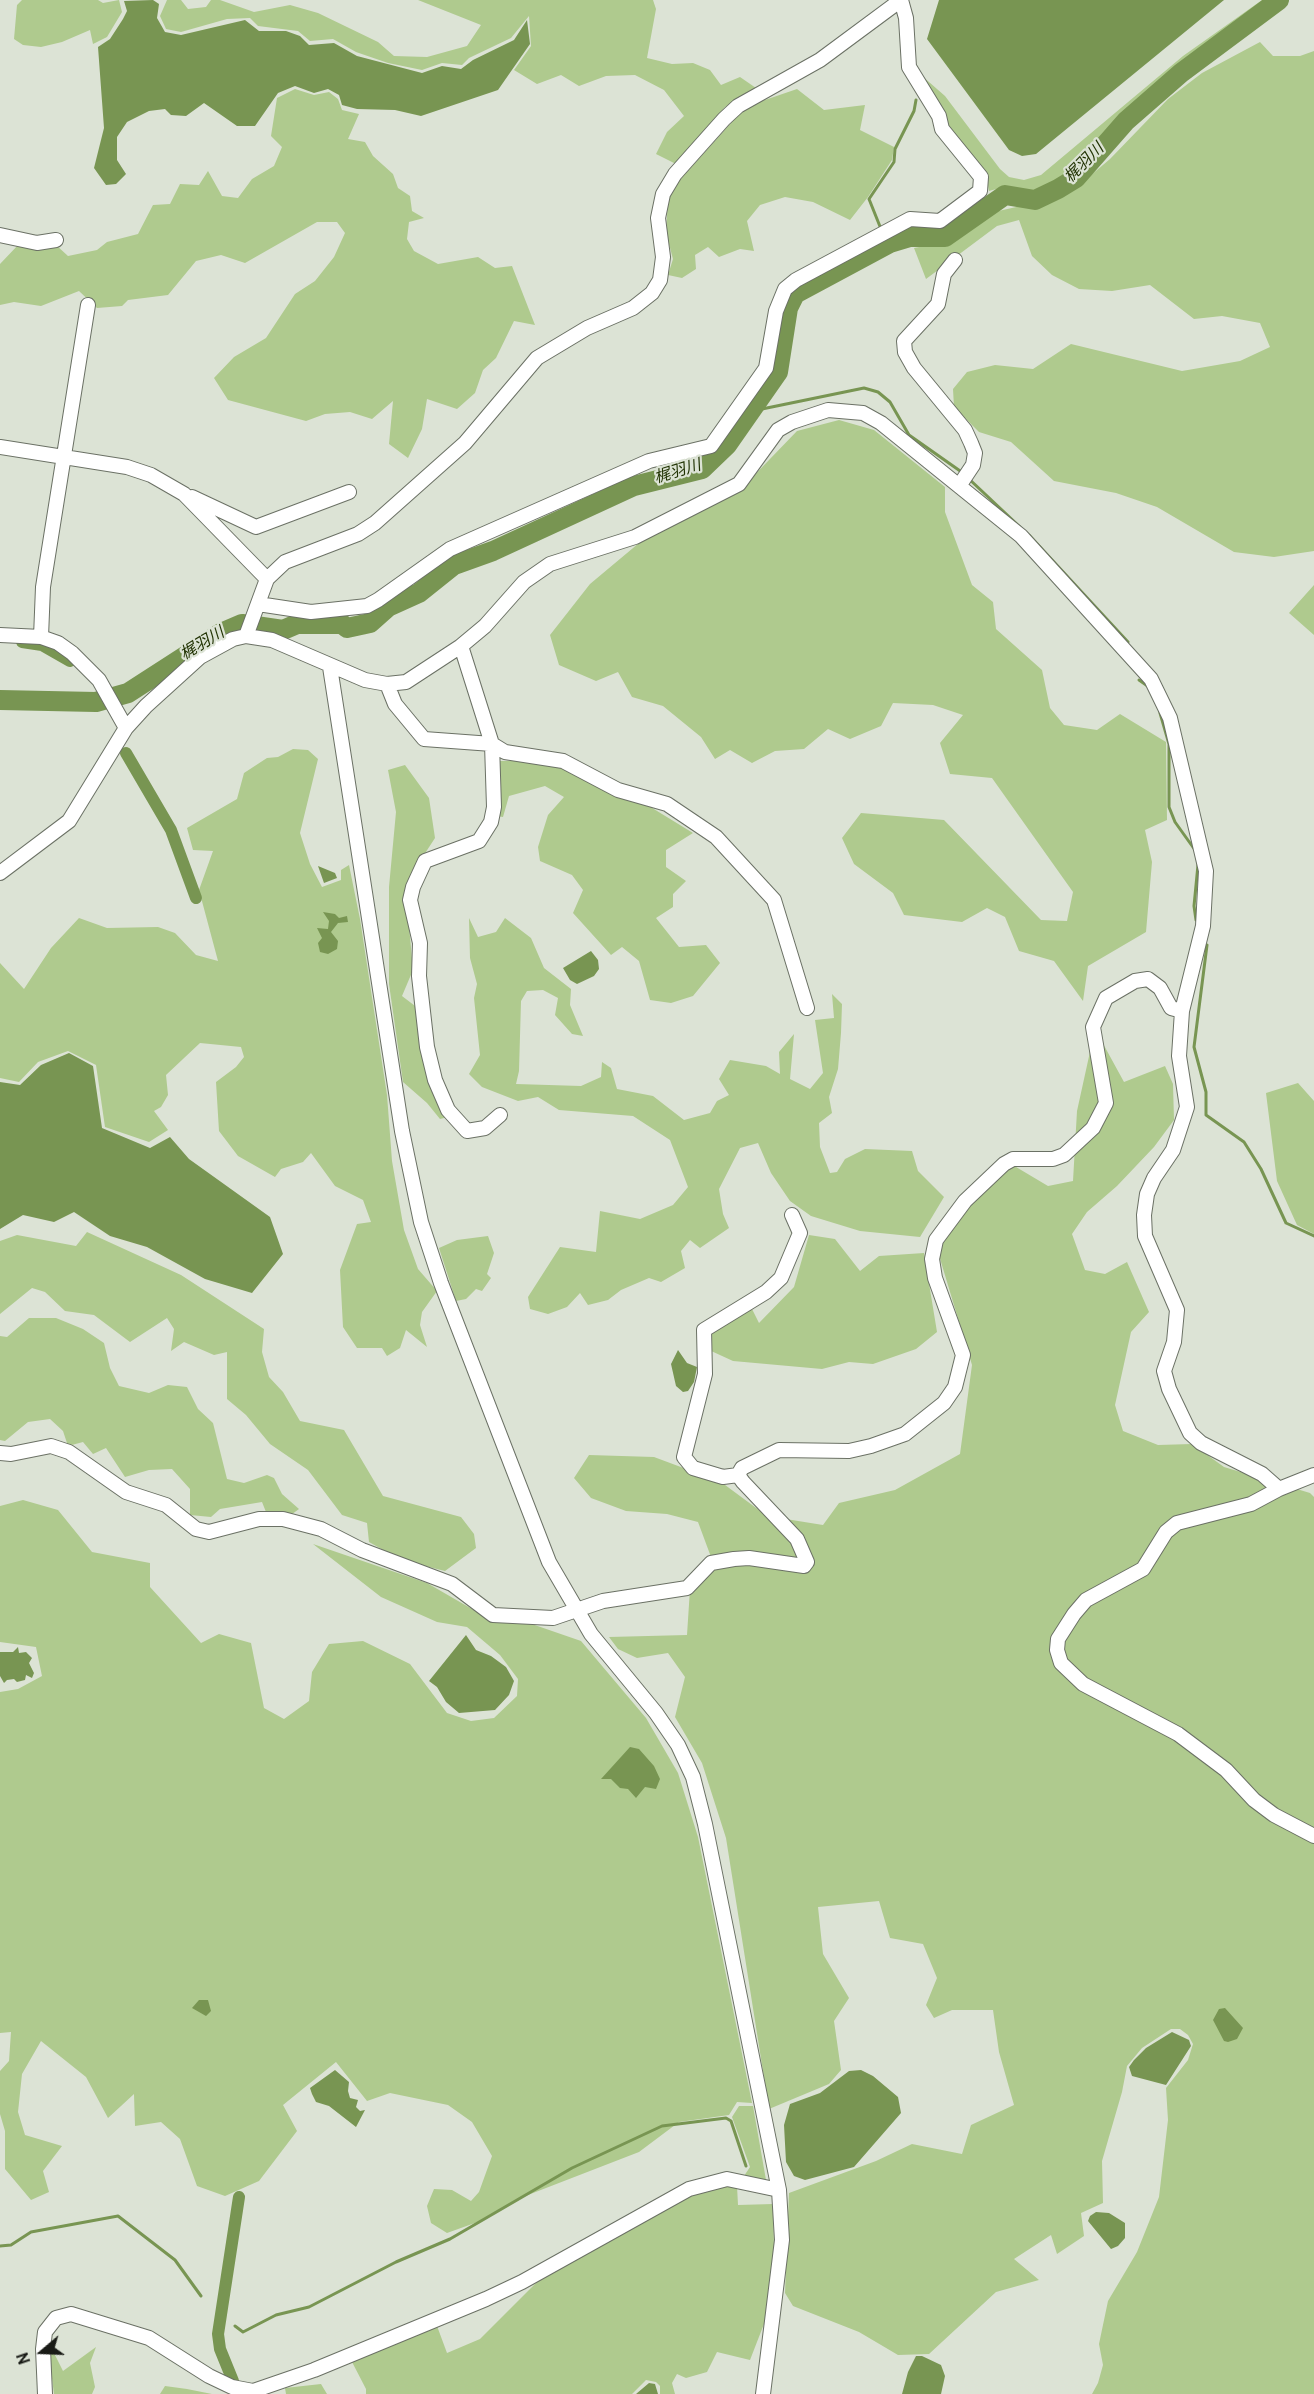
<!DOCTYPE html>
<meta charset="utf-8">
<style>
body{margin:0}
#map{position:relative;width:1314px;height:2394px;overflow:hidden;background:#dce3d5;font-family:Overpass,sans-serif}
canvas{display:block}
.north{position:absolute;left:12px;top:2322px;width:60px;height:60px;-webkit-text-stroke:4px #dce3d5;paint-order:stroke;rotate:251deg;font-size:16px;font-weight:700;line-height:24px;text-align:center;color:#191b16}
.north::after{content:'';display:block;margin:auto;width:21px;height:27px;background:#191b16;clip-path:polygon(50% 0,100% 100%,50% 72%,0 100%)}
</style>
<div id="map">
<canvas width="1314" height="2394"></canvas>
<div class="north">N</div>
</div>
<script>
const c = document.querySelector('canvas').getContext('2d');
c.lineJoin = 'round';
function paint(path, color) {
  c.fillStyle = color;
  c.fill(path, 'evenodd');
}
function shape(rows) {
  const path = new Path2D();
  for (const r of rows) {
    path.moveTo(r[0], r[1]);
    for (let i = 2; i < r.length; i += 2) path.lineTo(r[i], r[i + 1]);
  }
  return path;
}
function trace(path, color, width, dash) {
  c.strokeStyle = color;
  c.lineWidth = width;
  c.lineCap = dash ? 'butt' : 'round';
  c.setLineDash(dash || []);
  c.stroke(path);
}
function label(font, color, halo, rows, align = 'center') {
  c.font = font + ' Overpass,"Noto Sans JP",sans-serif';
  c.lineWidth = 4.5;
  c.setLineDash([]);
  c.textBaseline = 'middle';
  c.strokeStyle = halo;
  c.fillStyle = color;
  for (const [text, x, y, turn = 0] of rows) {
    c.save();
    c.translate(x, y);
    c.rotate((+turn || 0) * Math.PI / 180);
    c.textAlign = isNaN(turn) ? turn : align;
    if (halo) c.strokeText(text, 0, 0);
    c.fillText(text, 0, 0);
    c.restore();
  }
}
const green = shape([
 [22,0,98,0,103,3,119,0,122,12,107,37,93,44,90,30,62,42,41,47,23,45,14,39,17,5],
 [167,0,181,0,188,9,206,7,211,0,220,0,254,12,290,5,318,13,378,42,394,56,427,57,467,46,481,25,418,0,653,0,656,9,647,58,672,64,693,63,710,70,721,85,740,77,756,88,725,107,676,164,656,154,667,132,684,116,664,90,635,75,606,76,579,86,561,75,537,84,514,70,531,46,529,16,511,38,469,58,462,65,442,63,422,70,388,63,356,52,333,39,310,41,298,31,258,26,250,18,227,19,181,32,166,29,160,16],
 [1262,0,1270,0,1195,54,1149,92,1062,177,1046,190,1031,195,1000,188,989,191,986,176,949,131,913,68,945,96,1000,169,1009,177,1024,180,1041,175,1183,56],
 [1260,42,1273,56,1300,56,1314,51,1314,551,1274,557,1234,552,1157,507,1116,493,1054,481,1011,442,979,432,954,407,953,389,967,372,995,365,1033,369,1071,344,1182,371,1240,361,1270,347,1260,323,1222,316,1194,319,1150,285,1112,291,1079,289,1052,275,1032,256,1019,220,997,226,926,279,914,248,945,242,994,212,1052,199,1077,187,1110,159,1168,99,1202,73],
 [295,89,314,95,329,92,338,99,342,110,359,114,348,139,365,142,373,156,393,174,398,188,410,196,412,211,424,218,409,222,407,239,414,251,438,264,478,257,495,268,512,266,535,325,514,321,496,358,483,370,475,393,457,409,427,399,422,429,408,458,389,444,393,401,372,419,350,412,325,414,306,421,228,400,214,378,234,357,266,338,295,294,315,281,334,257,345,233,337,222,317,222,245,263,221,255,196,261,168,295,128,300,122,306,97,308,79,291,41,306,14,302,0,305,0,264,19,244,56,245,68,256,97,250,107,242,138,234,153,205,170,204,180,184,199,185,208,171,222,196,238,198,252,179,274,166,282,147,271,136,277,98],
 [797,89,824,110,865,105,860,130,894,147,892,160,868,197,850,220,813,202,785,197,760,205,747,221,754,251,740,249,719,257,708,247,695,255,696,269,682,278,668,275,673,259,666,233,668,199,678,182,740,113,762,101],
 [839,420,874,430,945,487,945,512,972,585,993,602,996,629,1042,670,1050,708,1064,725,1097,730,1120,714,1166,742,1167,820,1145,830,1152,862,1146,932,1088,966,1083,1001,1054,961,1019,951,1005,917,987,908,962,922,904,915,893,893,854,864,842,838,861,813,944,820,1041,920,1067,921,1073,892,992,778,950,774,940,743,963,715,933,705,893,703,881,726,850,739,828,729,804,749,775,751,752,763,730,750,715,759,701,737,663,706,632,697,618,672,596,681,559,665,550,635,590,584,645,538,741,489,797,431],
 [1314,585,1314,635,1289,613],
 [293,749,308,750,318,759,300,833,310,864,322,887,341,880,341,870,349,865,360,919,387,1095,392,1161,404,1230,418,1269,437,1291,422,1312,420,1325,427,1347,406,1330,400,1348,387,1356,382,1348,357,1348,343,1327,340,1270,357,1224,371,1222,363,1200,335,1186,311,1153,303,1162,281,1169,275,1177,238,1156,219,1131,216,1082,236,1067,244,1057,241,1047,200,1043,166,1075,168,1095,161,1107,154,1111,168,1130,149,1142,105,1127,96,1065,68,1051,38,1062,19,1082,0,1078,0,963,24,989,51,948,79,918,107,928,158,927,175,933,196,955,218,961,199,890,213,851,193,850,187,828,237,799,244,773,267,758,278,757],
 [500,761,538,761,562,765,644,803,693,833,666,850,666,867,686,881,673,894,673,907,656,918,679,947,706,945,720,963,693,996,671,1003,650,1000,639,961,622,947,611,955,573,913,583,890,572,875,540,861,538,847,548,815,564,797,545,786,509,796,503,817,496,816],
 [405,765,429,798,435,838,418,864,406,892,413,970,402,996,419,1009,448,1117,440,1119,427,1103,403,1082,389,984,389,887,396,812,388,770],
 [469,918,478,937,496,932,505,918,531,938,544,968,571,989,570,1005,583,1036,572,1034,555,1015,558,998,543,990,527,991,521,1001,519,1071,516,1084,581,1086,601,1077,602,1062,611,1068,617,1089,653,1096,684,1120,710,1113,717,1101,729,1095,719,1079,730,1060,766,1066,780,1074,779,1052,794,1034,790,1079,810,1089,823,1073,815,1020,834,1018,832,994,842,1004,841,1033,838,1069,829,1097,832,1113,819,1123,820,1147,830,1173,837,1172,845,1159,865,1149,912,1151,918,1171,944,1197,920,1237,860,1231,811,1216,790,1201,771,1173,758,1143,740,1148,719,1189,723,1214,729,1228,700,1248,690,1240,681,1251,685,1268,661,1282,649,1278,621,1290,608,1300,588,1305,580,1293,567,1307,548,1314,530,1309,528,1297,560,1247,596,1252,600,1211,640,1219,673,1205,688,1187,670,1140,633,1116,559,1110,538,1097,518,1101,482,1087,469,1074,480,1055,474,998,477,984,470,958],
 [1095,1029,1124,1082,1165,1066,1173,1084,1174,1120,1154,1147,1117,1186,1087,1212,1072,1234,1085,1270,1105,1274,1127,1262,1149,1312,1131,1332,1115,1405,1123,1431,1158,1445,1192,1444,1224,1467,1310,1493,1314,1497,1314,2394,1092,2394,1098,2383,1103,2365,1099,2344,1108,2301,1137,2252,1159,2197,1168,2120,1166,2088,1188,2060,1193,2044,1188,2035,1180,2029,1171,2029,1142,2048,1127,2066,1122,2092,1102,2161,1103,2203,1081,2213,1084,2236,1057,2254,1051,2235,1014,2259,1039,2280,996,2292,929,2354,898,2355,859,2332,793,2306,785,2293,789,2193,876,2161,912,2144,962,2154,971,2125,1014,2105,999,2052,993,2010,952,2010,934,2018,926,2005,937,1978,923,1944,890,1938,879,1901,818,1907,823,1954,849,1998,834,2021,841,2070,829,2084,769,2109,726,1838,702,1763,675,1717,685,1677,668,1653,637,1658,618,1649,609,1637,687,1635,690,1589,711,1557,698,1522,667,1514,626,1511,591,1498,574,1478,589,1455,654,1457,721,1482,767,1516,823,1525,839,1503,895,1490,960,1454,972,1365,938,1252,960,1212,1011,1164,1048,1186,1073,1181,1077,1111],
 [1298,1083,1314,1101,1314,1234,1297,1225,1277,1181,1266,1093],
 [87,1232,181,1275,264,1329,262,1352,269,1377,283,1392,300,1421,344,1430,383,1496,461,1517,474,1534,476,1548,445,1571,401,1560,369,1542,367,1523,342,1515,308,1470,270,1444,246,1415,227,1399,227,1352,214,1355,184,1342,171,1351,174,1329,167,1318,130,1342,94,1315,65,1311,45,1292,32,1288,0,1314,0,1241,17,1235,76,1246],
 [809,1235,835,1239,860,1271,879,1256,924,1253,937,1332,916,1349,873,1364,849,1362,822,1369,733,1361,709,1350,709,1326,750,1305,759,1323,794,1287],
 [488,1236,494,1253,487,1274,491,1278,482,1291,476,1289,466,1299,456,1301,439,1248,457,1240],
 [29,1318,56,1318,83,1329,104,1343,110,1368,119,1386,149,1393,168,1385,187,1387,198,1409,213,1423,227,1479,244,1483,267,1475,274,1478,282,1494,299,1509,288,1517,266,1512,262,1502,220,1509,211,1517,190,1515,190,1489,172,1469,149,1470,125,1477,106,1448,93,1454,83,1442,68,1446,63,1431,50,1419,28,1422,5,1441,0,1440,0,1336,7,1337],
 [23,1500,58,1510,92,1552,150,1563,150,1587,201,1643,219,1634,251,1643,264,1708,284,1719,309,1701,312,1672,329,1644,363,1641,410,1664,447,1713,471,1721,494,1718,517,1696,518,1679,500,1655,467,1627,437,1622,381,1597,313,1544,427,1583,491,1620,526,1622,581,1641,646,1718,678,1773,698,1837,752,2103,737,2102,729,2115,679,2122,639,2152,515,2200,486,2219,447,2233,431,2223,427,2206,434,2189,452,2190,471,2201,479,2192,492,2156,472,2122,448,2105,390,2093,367,2101,336,2062,283,2105,297,2131,259,2181,225,2196,197,2186,180,2139,161,2122,135,2126,134,2094,108,2118,86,2077,41,2041,22,2074,18,2112,25,2135,62,2146,43,2171,49,2192,31,2200,5,2169,5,2131,0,2114,0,2071,9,2061,11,2032,0,2033,0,1692,18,1689,42,1676,36,1647,0,1642,0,1506],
 [739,2106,753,2106,766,2180,744,2176,750,2167,732,2117],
 [726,2184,737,2186,738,2205,773,2204,774,2247,769,2311,750,2360,717,2352,707,2372,686,2378,677,2374,672,2383,675,2394,660,2394,660,2386,656,2382,646,2380,632,2394,366,2394,366,2389,351,2360,437,2326,447,2353,480,2339,535,2284,558,2266,683,2198],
 [47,2339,63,2371,96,2347,90,2363,95,2387,92,2394,54,2394],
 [321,2384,327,2394,286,2394,285,2388],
 [165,2386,187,2389,212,2394,160,2394]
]);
const water = shape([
 [153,0,159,4,157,18,165,32,181,35,245,20,259,31,286,31,300,36,309,45,334,43,357,56,422,73,442,66,461,69,473,60,514,40,527,20,530,44,498,90,421,116,395,110,357,109,342,105,339,95,328,89,314,93,295,86,278,93,255,126,237,126,204,103,186,116,171,115,165,109,149,111,127,122,117,137,117,160,126,174,116,184,106,185,94,168,104,128,98,47,110,39,123,19,127,11,124,1],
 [939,0,1224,0,1036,154,1022,156,1009,150,927,39],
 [318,866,335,873,337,878,324,883],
 [323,912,335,914,339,918,347,916,348,922,338,923,331,932,338,941,337,949,328,954,320,952,318,943,322,938,317,928,328,929,329,921],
 [591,951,598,960,599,969,594,976,577,984,570,980,563,968],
 [69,1053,93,1066,102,1128,150,1148,170,1137,189,1159,270,1217,283,1254,252,1293,205,1279,147,1247,110,1236,74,1212,54,1222,23,1215,0,1229,0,1082,20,1085,41,1065],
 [678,1350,687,1363,697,1367,694,1382,688,1391,683,1392,676,1386,671,1364],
 [466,1635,476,1650,491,1656,506,1667,514,1681,509,1695,495,1710,459,1713,446,1702,437,1687,429,1681],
 [18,1647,19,1653,26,1652,32,1658,29,1663,34,1673,32,1678,26,1675,25,1680,17,1682,14,1679,7,1680,4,1683,0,1676,0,1652,13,1652],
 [630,1747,639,1749,654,1766,660,1779,656,1789,645,1787,636,1798,628,1789,620,1788,611,1779,601,1779],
 [199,2000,208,2000,211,2011,206,2016,192,2008],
 [1225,2008,1243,2028,1237,2039,1228,2042,1224,2041,1213,2020,1219,2009],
 [1172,2032,1189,2040,1191,2046,1166,2085,1132,2076,1129,2067,1134,2060,1146,2048],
 [335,2070,349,2082,348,2091,350,2098,358,2100,356,2107,360,2111,365,2110,356,2127,329,2106,316,2102,312,2094,310,2088],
 [861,2070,873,2076,898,2097,901,2113,854,2167,805,2180,794,2176,786,2162,784,2125,790,2104,820,2093,849,2071],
 [1096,2212,1109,2213,1125,2223,1125,2238,1118,2246,1111,2249,1088,2221,1090,2216],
 [916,2356,922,2356,941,2365,945,2376,941,2394,902,2394,908,2372],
 [649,2383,655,2384,658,2394,636,2394]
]);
const stream = shape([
 [881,229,869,199,894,162,895,149,914,111,916,100],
 [756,405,762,409,864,388,878,392,890,402,909,435,963,473],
 [968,478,1020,527],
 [1029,535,1128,642],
 [1139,680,1149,687],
 [1160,713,1169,744,1169,807,1175,822,1195,850],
 [1196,920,1194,906,1198,865],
 [1207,945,1194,1047,1206,1092,1206,1115,1244,1142,1261,1169,1286,1223,1314,1236],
 [0,2246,11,2245,31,2232,118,2216,175,2260,201,2296],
 [235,2326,243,2332,276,2315,309,2307,396,2262,450,2239,572,2168,662,2126,726,2118,731,2121,746,2166]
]);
const canal = shape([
 [22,642,42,645,70,661],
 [126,753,171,830,196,898],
 [233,2381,220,2349,218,2334,239,2197]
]);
const river = shape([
 [0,700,96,702,128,693,221,633,242,624,283,630,297,624,342,624,347,628,370,623,388,607,419,593,454,565,493,551,634,486,702,469,727,445,778,372,788,308,795,294,890,243,910,237,945,237,1005,195,1035,200,1058,189,1076,178,1126,121,1181,73,1279,0]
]);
const minor = shape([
 [0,235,37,243,56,240],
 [955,260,944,274,938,304,904,341,905,352,914,368,965,430,971,443,975,453,973,465,959,486],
 [0,447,127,467,151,475,184,494,267,579],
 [192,497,256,527,349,492],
 [258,604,311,612,367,606,378,600,450,549,649,461,711,446,766,368,776,311,785,289,796,280,910,219,940,221,980,191,981,177,942,129,939,116,909,67,906,18,901,0],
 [0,635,41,637,58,643,72,653,99,680,126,728],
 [246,636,267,579,285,562,358,534,375,523,465,443,537,358,587,328,633,308,652,293,660,280,663,257,658,218,663,194,675,174,724,119,738,106,820,60,901,0],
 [41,637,43,587,88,305],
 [461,646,492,744,494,807,491,822,479,841,425,861,413,887,410,900,420,943,419,976,427,1047,435,1080,448,1110,467,1131,485,1128,500,1115],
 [330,667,402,1131,421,1222,441,1283,549,1562,591,1634,656,1713,678,1745,693,1777,705,1824,779,2190,782,2240,763,2394],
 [387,684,395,704,424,739,492,744,505,752,563,761,618,790,667,804,716,837,774,900,807,1008],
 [0,873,69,821,126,728,146,706,200,657,233,639,246,636,272,640,365,680,387,684,406,682,461,646,485,626,524,582,550,564,635,537,739,484,778,430,792,422,828,410,863,413,881,423,1021,536,1151,679,1170,718,1206,871,1203,926,1182,1011,1179,1056,1187,1107,1173,1150,1154,1178,1147,1194,1144,1215,1145,1236,1177,1310,1174,1342,1164,1371,1169,1389,1190,1433,1201,1443,1262,1474,1279,1489],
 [0,1453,11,1454,51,1446,69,1452,126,1492,166,1505,196,1529,209,1532,259,1519,283,1519,321,1529,362,1550,452,1584,493,1615,553,1618,603,1601,687,1588,711,1563,734,1559,749,1558,804,1566,807,1562,797,1539,743,1482,738,1475,742,1468,779,1450,849,1451,871,1446,905,1434,944,1403,955,1387,963,1355,935,1278,932,1259,936,1240,965,1201,1004,1164,1013,1159,1053,1159,1064,1155,1093,1128,1106,1103,1093,1027,1106,998,1135,981,1148,979,1160,988,1171,1008,1182,1011],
 [738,1475,723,1477,693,1468,684,1457,705,1374,704,1330,766,1292,781,1278,800,1233,792,1215],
 [1314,1475,1279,1489,1251,1504,1177,1523,1166,1532,1143,1569,1086,1600,1074,1614,1058,1639,1057,1650,1061,1663,1083,1684,1178,1734,1226,1770,1254,1800,1274,1815,1314,1836],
 [45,2394,43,2349,45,2332,56,2318,71,2314,149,2338,209,2376,232,2387,253,2391,314,2370,486,2299,522,2282,689,2189,727,2179,779,2190]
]);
const waterNames = [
 ["梶羽川",1085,164,-45],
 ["梶羽川",678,473,-17],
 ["梶羽川",203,645,-31]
];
paint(green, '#afca8e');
paint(water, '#789552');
trace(stream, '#789552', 3);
trace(canal, '#789552', 12);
trace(river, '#789552', 20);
trace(minor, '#6b7165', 16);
trace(minor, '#fff', 14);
label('italic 16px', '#1f3100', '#dce3d5', waterNames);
</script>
